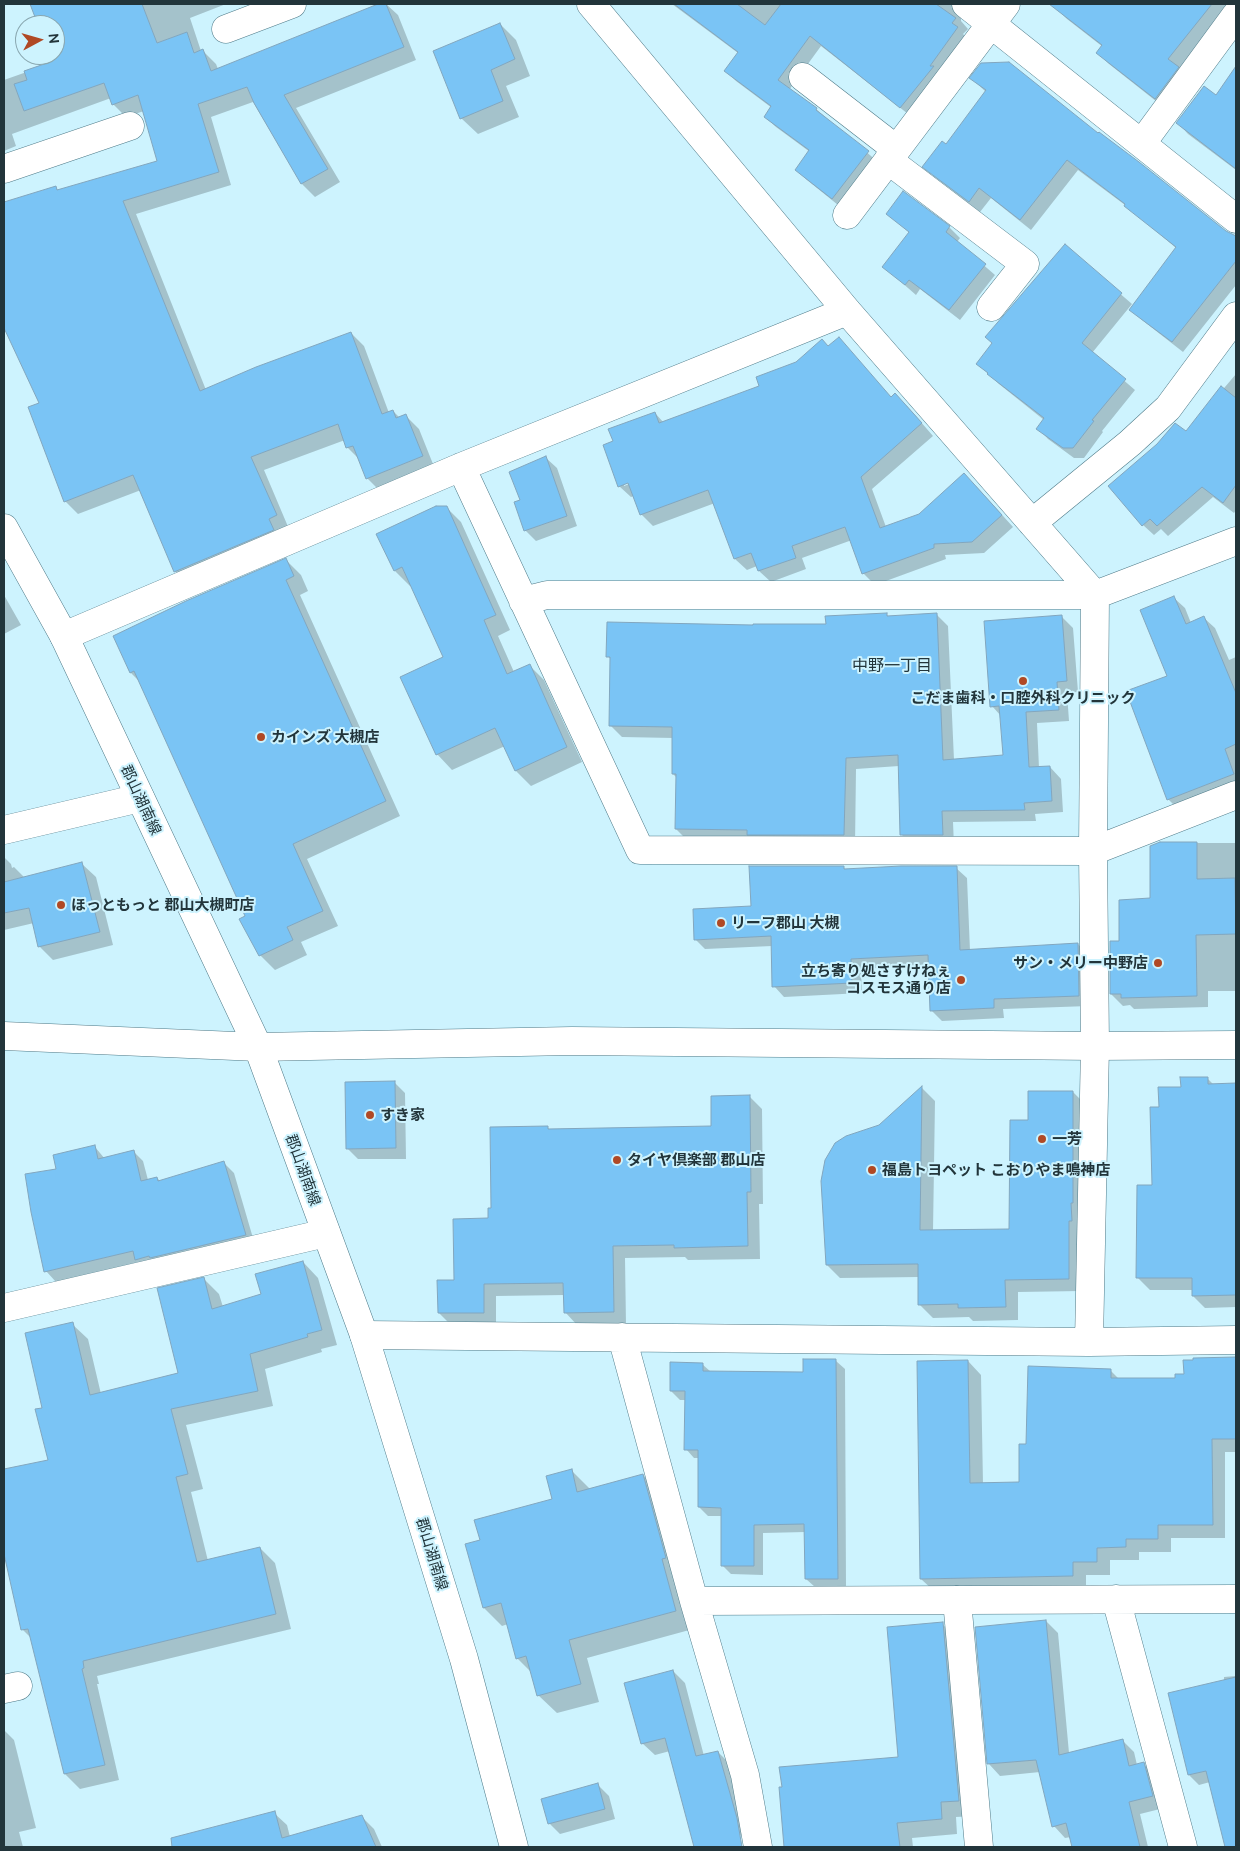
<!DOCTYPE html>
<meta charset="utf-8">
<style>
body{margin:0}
#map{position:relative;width:1240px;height:1851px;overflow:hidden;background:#cdf3fe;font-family:Ubuntu,sans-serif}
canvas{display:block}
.frame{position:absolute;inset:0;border:5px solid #22353b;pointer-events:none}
.north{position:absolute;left:15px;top:15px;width:50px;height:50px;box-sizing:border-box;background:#cdf3fe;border:1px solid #89a7b0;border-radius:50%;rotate:84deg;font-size:14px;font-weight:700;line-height:20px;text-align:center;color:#22353b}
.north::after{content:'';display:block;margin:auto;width:18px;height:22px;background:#b04925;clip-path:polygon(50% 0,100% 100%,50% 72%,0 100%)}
</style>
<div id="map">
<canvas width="1240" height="1851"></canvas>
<div class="frame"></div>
<div class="north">N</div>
</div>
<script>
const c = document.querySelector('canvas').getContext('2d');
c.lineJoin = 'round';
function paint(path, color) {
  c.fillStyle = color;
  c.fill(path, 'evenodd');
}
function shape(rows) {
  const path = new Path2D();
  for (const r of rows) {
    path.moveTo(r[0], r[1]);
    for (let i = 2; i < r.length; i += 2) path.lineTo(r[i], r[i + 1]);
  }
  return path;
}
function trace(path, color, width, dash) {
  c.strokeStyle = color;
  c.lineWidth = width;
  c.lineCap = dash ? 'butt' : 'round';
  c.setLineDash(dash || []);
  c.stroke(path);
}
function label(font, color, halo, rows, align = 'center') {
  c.font = font + ' Ubuntu,"Noto Sans JP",sans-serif';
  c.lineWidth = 4;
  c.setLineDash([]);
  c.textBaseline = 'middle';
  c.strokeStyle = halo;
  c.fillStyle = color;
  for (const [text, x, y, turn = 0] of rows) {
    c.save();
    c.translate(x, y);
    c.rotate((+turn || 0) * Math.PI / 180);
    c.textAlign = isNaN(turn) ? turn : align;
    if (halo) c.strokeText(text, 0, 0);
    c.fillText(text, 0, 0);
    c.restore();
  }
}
const shadow = shape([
 [43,4,226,4,190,18,201,51,203,51,216,64,218,69,381,4,386,4,398,15,416,60,296,108,340,182,315,197,302,184,253,102,211,117,231,185,136,214,206,390,351,333,364,346,389,413,393,411,400,418,406,416,419,429,435,469,380,491,367,478,360,460,348,448,345,440,264,470,289,529,188,584,175,571,141,490,78,514,65,501,41,403,4,325,4,203,56,188,59,191,159,162,144,111,126,117,113,104,111,98,12,134,16,146,4,151,4,80,52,63,49,55,55,55,55,25,39,25,33,8],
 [672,4,966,4,961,13,961,21,968,29,963,34,968,39,912,117,821,46,789,90,816,109,878,162,843,209,807,180,796,170,810,152,776,127,765,117,772,108,736,81,726,71,738,53],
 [1060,4,1236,4,1225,11,1179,69,1189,78,1166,109,1109,64,1098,53,1103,47,1067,19,1056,8],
 [500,24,516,40,530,76,506,86,519,117,478,134,461,118],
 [1236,69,1236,170,1188,134,1178,123,1216,97],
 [971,78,1098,135,1226,232,1236,237,1236,250,1228,261,1230,263,1236,254,1236,285,1183,352,1142,320,1131,310,1176,248,1125,205,1078,170,1031,230,991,198,980,212,935,177,924,166,946,146,986,92],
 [887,214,949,227,960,238,957,242,995,275,960,320,920,289,916,295,884,267,910,233],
 [1065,246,1132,304,1092,353,1135,390,1102,431,1103,432,1084,458,1074,458,1048,439,1038,428,1044,420,999,384,978,364],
 [829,348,892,398,907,406,933,436,872,489,886,527,920,515,976,486,1013,527,984,553,945,555,946,559,875,585,864,574,852,540,802,558,806,569,771,582,759,571,757,566,747,570,735,559,715,503,653,526,641,514,634,496,631,497,619,486,615,442,655,413,664,423,761,387,797,363],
 [634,482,624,486,624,483],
 [1236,374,1236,510,1234,513,1213,497,1168,536,1161,529,1154,535,1143,525,1186,433],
 [546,458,557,468,577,526,536,541,525,530,521,501],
 [446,507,461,522,510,630,498,636,514,672,529,665,544,680,582,762,531,786,516,771,505,746,452,770,437,754,402,678,445,658,411,585,410,586,395,571],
 [286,560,301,575,308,591,300,595,400,816,307,859,338,926,301,942,307,955,275,970,260,955,247,916,140,682,131,673,114,636],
 [4,595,21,625,4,634],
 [1174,598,1185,608,1191,623,1204,618,1215,628,1229,660,1236,657,1236,759,1235,760,1236,764,1236,787,1179,810,1168,799,1169,677],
 [886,614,889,617,937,615,948,626,954,760,1004,756,1001,716,992,706,1062,617,1073,628,1078,692,1067,693,1069,721,1037,723,1039,768,1050,767,1061,779,1063,812,1035,814,1036,821,953,822,954,846,913,846,901,834,899,766,856,769,855,846,687,840,676,829,677,778,673,774,673,738,622,737,611,726,611,660,608,656,754,626,827,626],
 [1160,843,1236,843,1236,991,1208,991,1208,1007,1134,1009,1130,1005,1123,1006,1111,994,1121,942,1151,899],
 [4,857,11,864,12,868,14,867,25,878,82,864,96,877,113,945,53,960,40,947,34,923,4,930],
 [843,867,846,870,956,868,967,878,970,951,1078,944,1088,955,1089,1006,1003,1009,1004,1018,942,1021,932,1011,930,965,861,969,862,993,784,997,774,986,772,946,705,949,695,939,752,908],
 [1207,1078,1214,1085,1236,1084,1236,1307,1205,1308,1193,1296,1193,1290,1150,1290,1138,1278,1153,1187,1160,1108,1182,1088],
 [394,1082,405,1093,406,1159,358,1159,347,1148],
 [922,1088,935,1101,933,1231,1010,1230,1029,1121,1073,1092,1086,1105,1081,1291,1018,1292,1018,1320,973,1321,969,1317,933,1318,920,1305,919,1277,840,1278,827,1265,880,1126],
 [749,1096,762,1109,763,1204,759,1204,760,1259,688,1260,685,1257,625,1258,626,1325,577,1325,565,1312,565,1295,496,1296,496,1325,452,1326,439,1313,489,1219,492,1210,547,1127,550,1130,713,1128],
 [95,1147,105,1159,133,1151,143,1161,148,1180,157,1178,160,1181,224,1163,234,1173,255,1245,146,1269,139,1262,56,1282,46,1271,58,1170],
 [303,1262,318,1278,337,1345,321,1349,322,1352,265,1369,273,1406,186,1425,203,1489,191,1492,208,1561,260,1548,275,1563,291,1629,97,1676,99,1684,97,1684,119,1780,80,1789,65,1774,31,1638,23,1630,7,1565,4,1549,6,1548,4,1538,4,1471,50,1461,44,1408,72,1324,88,1339,101,1394,179,1373,204,1279,219,1294,223,1307,262,1295],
 [1194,1359,1236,1359,1236,1452,1225,1452,1225,1538,1171,1538,1171,1552,1139,1552,1139,1560,1110,1560,1110,1575,1086,1575,1086,1589,935,1592,921,1579,968,1361,981,1375,983,1484,1021,1484,1028,1445,1110,1370,1119,1379,1177,1380,1185,1376,1194,1362],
 [836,1361,845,1369,846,1587,815,1587,806,1579,806,1532,763,1533,763,1575,731,1574,722,1565,722,1516,708,1516,699,1507,699,1458,694,1458,686,1449,686,1400,680,1400,671,1391,702,1364,711,1372,804,1373],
 [571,1470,590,1489,643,1475,661,1493,693,1629,587,1658,599,1702,557,1713,538,1695,532,1673,517,1658,508,1624,502,1626,484,1608,482,1541,553,1500],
 [1046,1621,1058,1633,1069,1753,1122,1740,1134,1752,1137,1765,1144,1764,1155,1775,1164,1808,1140,1814,1148,1847,1073,1847,1071,1837,1065,1838,1054,1826,1040,1772,1000,1776,989,1764],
 [942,1624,958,1639,974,1816,956,1817,957,1834,912,1838,913,1847,789,1847,787,1827,900,1758],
 [673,1671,685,1683,704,1756,718,1752,730,1764,749,1833,732,1838,735,1847,695,1847,670,1751,655,1755,642,1743],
 [1236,1676,1236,1828,1230,1830,1210,1782,1199,1785,1189,1775,1224,1681,1224,1677],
 [4,1730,14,1740,36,1828,19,1832,23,1847,4,1847],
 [598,1785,609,1796,615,1819,560,1834,550,1824],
 [274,1813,287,1825,290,1837,362,1817,374,1829,382,1847,201,1847,197,1833]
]);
const building = shape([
 [30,4,142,4,157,43,187,32,194,53,203,49,211,71,378,4,386,4,404,47,284,95,328,169,301,184,254,103,247,87,198,104,219,172,123,201,200,391,256,367,351,332,382,414,393,410,396,418,406,414,423,456,366,479,353,446,346,448,338,424,251,457,277,515,269,519,274,530,174,572,133,475,64,502,28,407,39,403,4,328,4,202,56,186,57,190,157,161,138,95,112,105,104,83,24,111,14,84,27,80,24,71,50,62,48,55,55,55,55,25,38,25,30,4],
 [674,4,737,4,765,25,781,4,936,4,956,18,952,23,958,27,930,66,934,66,900,108,810,36,778,80,817,108,816,110,869,151,832,199,795,170,809,150,764,117,771,106,724,71,738,52,674,4],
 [1049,4,1212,4,1168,59,1179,67,1155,99,1096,53,1102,45,1049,4],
 [500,23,515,59,491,70,503,101,460,119,433,51,500,23],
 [1009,62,1098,133,1099,132,1139,162,1226,231,1236,236,1236,261,1172,342,1129,310,1176,247,1124,206,1125,204,1067,160,1020,220,979,188,969,202,922,167,942,141,946,144,986,90,969,78,981,63,1009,62],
 [1236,66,1236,169,1176,123,1204,86,1216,95,1236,66],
 [903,191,950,226,946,232,986,264,949,310,909,280,905,285,882,267,909,232,886,214,903,191],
 [1065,244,1122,293,1082,343,1126,379,1092,420,1094,421,1073,448,1063,448,1036,429,1044,418,987,374,988,373,976,364,992,343,985,337,1065,244],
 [839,337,891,397,895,393,922,423,861,477,880,528,919,514,964,473,1002,515,972,542,934,544,934,548,862,574,845,527,792,546,796,558,758,571,751,553,734,559,708,490,640,515,628,483,618,487,603,445,613,441,608,429,655,412,659,423,759,386,756,377,796,362,822,339,828,346,839,337],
 [1221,386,1236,398,1236,485,1223,503,1202,487,1157,526,1150,519,1142,526,1108,486,1157,444,1175,423,1186,431,1221,386],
 [546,456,567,516,524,531,514,502,520,500,509,472,546,456],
 [436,506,447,506,496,615,484,620,507,674,530,664,567,747,515,771,495,728,436,755,400,677,443,657,402,567,394,571,376,534,436,506],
 [286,558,294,576,286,580,386,801,293,844,323,911,287,927,293,940,259,956,239,919,245,916,134,671,130,673,113,636,186,601,286,558],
 [1174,596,1186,624,1204,616,1236,693,1236,744,1225,749,1234,774,1167,800,1126,691,1167,676,1140,610,1174,596],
 [887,613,887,616,937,613,943,760,1003,755,999,706,990,707,984,621,1062,615,1067,681,1057,682,1059,710,1026,712,1029,767,1050,766,1052,801,1024,803,1025,810,942,811,943,835,900,835,898,755,846,758,844,835,747,835,747,830,675,829,676,774,672,774,672,727,609,726,610,657,606,657,607,622,753,625,753,624,826,624,825,616,887,613],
 [1160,842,1197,842,1197,879,1235,878,1236,934,1196,935,1197,996,1121,998,1121,994,1110,994,1110,941,1119,941,1119,900,1150,898,1150,846,1160,842],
 [82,862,100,932,38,947,29,908,4,913,4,882,82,862],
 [749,866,844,866,844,869,901,866,957,866,960,950,1078,943,1079,996,994,999,994,1008,930,1011,928,955,851,959,852,983,772,987,771,936,694,940,693,909,751,906,749,866],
 [1180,1077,1208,1077,1208,1084,1236,1083,1236,1295,1192,1296,1192,1278,1136,1278,1137,1185,1152,1185,1150,1107,1159,1107,1158,1087,1181,1087,1180,1077],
 [395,1081,396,1148,346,1149,345,1082,395,1081],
 [922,1086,920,1230,1009,1229,1010,1120,1028,1120,1028,1091,1073,1091,1073,1203,1071,1203,1072,1221,1069,1221,1069,1279,1005,1280,1006,1307,958,1308,958,1304,918,1305,918,1264,826,1265,821,1181,825,1160,835,1143,846,1136,879,1125,922,1086],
 [750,1095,751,1192,747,1192,748,1246,674,1248,674,1245,613,1246,614,1312,564,1313,563,1283,484,1284,484,1313,438,1313,437,1280,454,1280,453,1219,488,1218,488,1208,491,1208,490,1127,548,1126,548,1129,711,1126,711,1096,750,1095],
 [95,1145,98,1159,134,1150,141,1181,157,1177,158,1181,224,1161,246,1235,150,1258,149,1256,135,1260,133,1251,44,1272,31,1212,25,1174,56,1169,53,1155,95,1145],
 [303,1261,322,1330,307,1334,308,1337,250,1354,258,1391,171,1409,188,1474,176,1477,197,1562,260,1547,276,1614,83,1661,84,1668,82,1669,105,1765,64,1774,28,1629,21,1630,4,1554,4,1469,48,1460,35,1409,42,1408,25,1333,73,1322,90,1395,178,1373,157,1288,204,1277,212,1309,261,1294,255,1274,303,1261],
 [1236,1357,1236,1439,1212,1439,1213,1525,1158,1525,1158,1539,1126,1539,1126,1547,1097,1548,1097,1562,1073,1562,1073,1576,920,1579,917,1361,968,1360,970,1483,1019,1482,1019,1444,1026,1444,1028,1366,1111,1369,1111,1378,1175,1378,1175,1374,1184,1374,1183,1360,1193,1360,1193,1358,1236,1357],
 [803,1359,836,1359,838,1579,805,1579,804,1524,754,1525,754,1566,721,1566,721,1508,698,1507,698,1450,684,1450,685,1391,670,1391,670,1362,703,1363,703,1371,803,1372,803,1359],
 [572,1469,577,1492,643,1474,666,1558,662,1559,676,1611,569,1640,581,1684,537,1696,526,1656,516,1659,501,1603,483,1608,465,1544,480,1540,474,1520,552,1499,546,1476,572,1469],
 [1046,1620,1059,1755,1123,1739,1129,1766,1144,1762,1153,1796,1129,1802,1140,1847,1072,1847,1066,1823,1052,1827,1036,1760,987,1764,975,1627,1046,1620],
 [943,1622,959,1801,941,1802,942,1819,897,1823,900,1847,784,1847,779,1787,782,1787,779,1767,898,1757,887,1627,943,1622],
 [673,1670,696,1756,718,1751,737,1818,742,1847,694,1847,665,1738,641,1744,624,1683,673,1670],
 [1236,1677,1236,1847,1225,1847,1206,1771,1188,1775,1168,1693,1236,1677],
 [598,1783,605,1809,548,1824,541,1799,598,1783],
 [275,1811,282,1838,362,1815,376,1847,172,1847,171,1838,275,1811]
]);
const minor = shape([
 [591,4,847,311,1095,595,1093,851,1095,1046,1089,1342],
 [966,4,1236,219],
 [226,29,292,4],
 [803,77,896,149],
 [1142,143,1236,15],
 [888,160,1025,264,991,307],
 [4,169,130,126],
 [847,215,1006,4],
 [461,467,640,850,1093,851,1236,795],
 [1032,523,1130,443,1168,408,1236,316],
 [523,601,547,595,1095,595,1236,541],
 [64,636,461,467,847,311],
 [4,830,140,798],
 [4,1308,326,1233],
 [364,1335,1089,1342,1236,1340],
 [622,1337,694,1601,745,1775,758,1847],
 [1116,1599,1183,1847],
 [957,1600,979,1847],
 [694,1601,1236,1599],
 [4,1689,18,1686]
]);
const tertiary = shape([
 [4,1036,258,1047,572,1041,1095,1046,1236,1045]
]);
const primary = shape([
 [4,528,64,636,258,1047,364,1335,464,1659,514,1847]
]);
const markers = [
 [1023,681,5,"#b04925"],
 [261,737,5,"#b04925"],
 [61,905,5,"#b04925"],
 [721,923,5,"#b04925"],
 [1158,963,5,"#b04925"],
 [961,980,5,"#b04925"],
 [370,1115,5,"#b04925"],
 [1042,1139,5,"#b04925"],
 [617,1160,5,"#b04925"],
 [872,1170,5,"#b04925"]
];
const poiNames = [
 ["こだま歯科・口腔外科クリニック",1023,698,"center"],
 ["カインズ 大槻店",271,737],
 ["ほっともっと 郡山大槻町店",71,905],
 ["リーフ郡山 大槻",731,923],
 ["サン・メリー中野店",1148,963,"right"],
 ["立ち寄り処さすけねぇ",951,971,"right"],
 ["コスモス通り店",951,988,"right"],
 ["すき家",380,1115],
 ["一芳",1052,1139],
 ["タイヤ倶楽部 郡山店",627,1160],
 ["福島トヨペット こおりやま鳴神店",882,1170]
];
const streetNames = [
 ["郡山湖南線",141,800,65],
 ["郡山湖南線",303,1170,70],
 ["郡山湖南線",432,1554,73]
];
const neighbourhoodNames = [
 ["中野一丁目",892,666]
];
paint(shadow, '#0003');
paint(building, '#7ac4f5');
trace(building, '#82a6be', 1);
trace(minor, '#4e7a88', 29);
trace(tertiary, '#4e7a88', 29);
trace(primary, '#4e7a88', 29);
trace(minor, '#fff', 28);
trace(tertiary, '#fff', 28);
trace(primary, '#fff', 28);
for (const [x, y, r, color] of markers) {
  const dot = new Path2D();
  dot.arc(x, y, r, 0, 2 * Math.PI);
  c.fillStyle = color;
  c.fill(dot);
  trace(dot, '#cdf3fe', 2);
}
label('bold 15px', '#22353b', '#cdf3fe', poiNames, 'left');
label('15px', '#22353b', '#cdf3fe', streetNames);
label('16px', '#22353b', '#cdf3fe', neighbourhoodNames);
</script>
